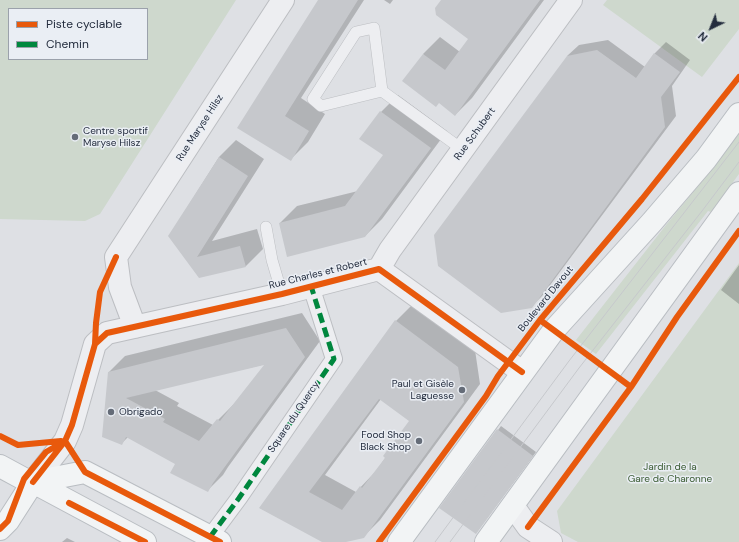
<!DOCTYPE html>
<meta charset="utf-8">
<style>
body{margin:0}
#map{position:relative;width:739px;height:542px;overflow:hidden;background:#dee0e4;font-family:"DM Sans",sans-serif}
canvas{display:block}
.legend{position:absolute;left:8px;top:8px;width:140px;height:52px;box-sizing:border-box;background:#eaeef4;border:1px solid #9ba1ab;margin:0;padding:5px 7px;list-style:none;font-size:12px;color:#242d3e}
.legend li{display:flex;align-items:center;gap:8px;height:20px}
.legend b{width:20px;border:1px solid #9ba1ab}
.north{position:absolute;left:691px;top:8px;width:40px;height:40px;-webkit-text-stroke:3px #eaeef4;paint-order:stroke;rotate:223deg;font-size:11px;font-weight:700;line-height:16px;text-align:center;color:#242d3e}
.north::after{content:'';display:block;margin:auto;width:14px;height:18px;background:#242d3e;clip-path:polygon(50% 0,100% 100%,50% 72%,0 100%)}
</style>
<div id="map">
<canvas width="739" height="542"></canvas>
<ul class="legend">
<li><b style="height:5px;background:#e8590c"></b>Piste cyclable</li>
<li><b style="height:5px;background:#00873e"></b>Chemin</li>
</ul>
<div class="north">N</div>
</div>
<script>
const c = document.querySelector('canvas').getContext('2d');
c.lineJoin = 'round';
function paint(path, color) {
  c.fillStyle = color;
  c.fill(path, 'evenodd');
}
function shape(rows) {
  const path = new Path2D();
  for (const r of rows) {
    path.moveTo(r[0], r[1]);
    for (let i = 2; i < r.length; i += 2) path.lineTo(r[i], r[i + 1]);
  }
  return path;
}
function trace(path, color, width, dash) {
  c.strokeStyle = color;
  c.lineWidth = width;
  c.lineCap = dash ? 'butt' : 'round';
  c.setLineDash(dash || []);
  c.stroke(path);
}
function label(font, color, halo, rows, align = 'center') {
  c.font = font + ' "DM Sans",sans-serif';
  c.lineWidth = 3;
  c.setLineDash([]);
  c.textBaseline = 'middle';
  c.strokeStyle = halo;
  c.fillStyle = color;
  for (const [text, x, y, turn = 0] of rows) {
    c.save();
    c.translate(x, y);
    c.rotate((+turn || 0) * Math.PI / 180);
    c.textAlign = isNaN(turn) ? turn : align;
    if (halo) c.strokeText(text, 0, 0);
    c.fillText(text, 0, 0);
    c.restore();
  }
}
const green = shape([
 [0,0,236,0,100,214,85,221,0,219],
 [9,9,147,9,147,59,9,59],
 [607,0,739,0,739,29,702,77,603,5],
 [739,133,739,174,711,212,708,211,596,354,576,340,666,225,708,174],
 [739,263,739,542,578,542,561,533,557,511]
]);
const shadow = shape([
 [319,0,364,0,301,98,325,114,308,142,291,159,239,127],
 [384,0,393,0,390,4],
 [442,0,544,0,472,98,455,115,423,54,440,37,460,52,470,39],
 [608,40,645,67,655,53,666,42,690,60,672,86,676,116,542,296,531,307,567,56,579,45],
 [398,95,447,131,382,219,365,236,280,223,297,206,358,191,384,155,361,139,381,112],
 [236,140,264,159,212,241,257,229,263,249,246,266,199,277,169,236,219,157],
 [739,265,739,304,721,290],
 [413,304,475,350,480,384,380,520,363,537,342,542,324,542,260,508,396,321],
 [381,399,410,421,377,470,356,492,325,475],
 [302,313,320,341,228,467,223,475,207,491,176,463,128,437,121,444,109,372,125,356],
 [266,364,235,404,234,404,213,425,177,406,179,403,155,390],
 [501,426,536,452,476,533,441,508],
 [67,538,75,542,62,542]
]);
const building = shape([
 [318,0,358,0,285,116,309,131,291,161,237,128],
 [441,0,540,0,455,116,439,103,436,107,402,81,423,54,445,70,468,39,436,15,435,8],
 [597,50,636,78,654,53,680,72,661,97,665,127,532,308,501,313,438,266,434,235,567,56],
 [380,111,431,148,365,237,287,257,279,223,345,206,383,155,359,139],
 [219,157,248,176,197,257,240,246,246,267,199,278,168,236],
 [395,320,458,367,464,402,364,538,346,542,322,542,259,508],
 [379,399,409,421,383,456,385,458,362,488,360,486,342,510,309,492],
 [286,328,305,357,213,483,208,492,170,473,175,464,126,437,122,445,102,437,108,372],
 [264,365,220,421,217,419,199,441,163,422,165,419,126,398],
 [497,429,533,456,476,534,439,508]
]);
const service = shape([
 [382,91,321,106,313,99,356,32,374,28,382,91,463,150],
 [266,227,272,260,282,294]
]);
const pedestrian = shape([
 [210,537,239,498,334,359,311,286]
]);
const minor = shape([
 [379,269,390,250,571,0],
 [135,327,120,287,116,257,283,0],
 [33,482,65,441,72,425,95,344,107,333,282,294,379,269,522,372],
 [513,506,528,527,551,542]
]);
const primary = shape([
 [0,466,24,479,33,482,145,542],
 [33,482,85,472,220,542],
 [0,529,8,521,33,482],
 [399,542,554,330,652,222,706,159,739,114],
 [486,542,739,193]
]);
const tram = shape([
 [435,542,569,361,739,142],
 [450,542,579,368,702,211,739,162]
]);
const quiet = shape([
 [210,537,239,498,334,359,311,286]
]);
const cycleway = shape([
 [540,320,631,387],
 [95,344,96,323,100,292,116,257],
 [0,436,18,445,61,441],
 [33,482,65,441,72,425,95,344,107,333,282,294,379,269,522,372],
 [69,503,145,542],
 [528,527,631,387,677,317,739,231],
 [0,529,8,521,24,479,46,452,65,441,85,472,220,542],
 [379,542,486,396,498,376,540,320,642,199,739,77]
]);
const markers = [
 [75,137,4,"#656c78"],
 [462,390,4,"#656c78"],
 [111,412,4,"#656c78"],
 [419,441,4,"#656c78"]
];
const streetNames = [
 ["Rue Maryse Hilsz",200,128,-57],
 ["Rue Schubert",475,134,-54],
 ["Rue Charles et Robert",318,274,-14],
 ["Boulevard Davout",546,299,-51],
 ["Square du Quercy",294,417,-56]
];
const poiNames = [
 ["Centre sportif",83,131],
 ["Maryse Hilsz",83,143],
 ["Paul et Gisèle",454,384,"right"],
 ["Laguesse",454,396,"right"],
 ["Obrigado",119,412],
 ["Food Shop",411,435,"right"],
 ["Black Shop",411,447,"right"]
];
const parkNames = [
 ["Jardin de la",670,467],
 ["Gare de Charonne",670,479]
];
paint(green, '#ced8cd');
paint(shadow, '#0003');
paint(building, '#c6c8cc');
trace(service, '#bcbec2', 12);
trace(pedestrian, '#bcbec2', 18);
trace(minor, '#bcbec2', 24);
trace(primary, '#b9bdc2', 24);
trace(service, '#edeef1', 11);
trace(pedestrian, '#edeef1', 16);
trace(minor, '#edeef1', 22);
trace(primary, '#f2f4f5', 22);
trace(tram, '#c6c8cc', 1);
trace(quiet, '#00873e', 5, [10, 5]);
trace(cycleway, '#e8590c', 6);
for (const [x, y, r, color] of markers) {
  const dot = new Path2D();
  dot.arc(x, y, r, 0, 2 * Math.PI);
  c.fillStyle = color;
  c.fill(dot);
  trace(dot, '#eaeef4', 1.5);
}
label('10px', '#242d3e', '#eaeef4', streetNames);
label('10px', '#242d3e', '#eaeef4', poiNames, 'left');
label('10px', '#385a30', '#eaeef4', parkNames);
</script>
